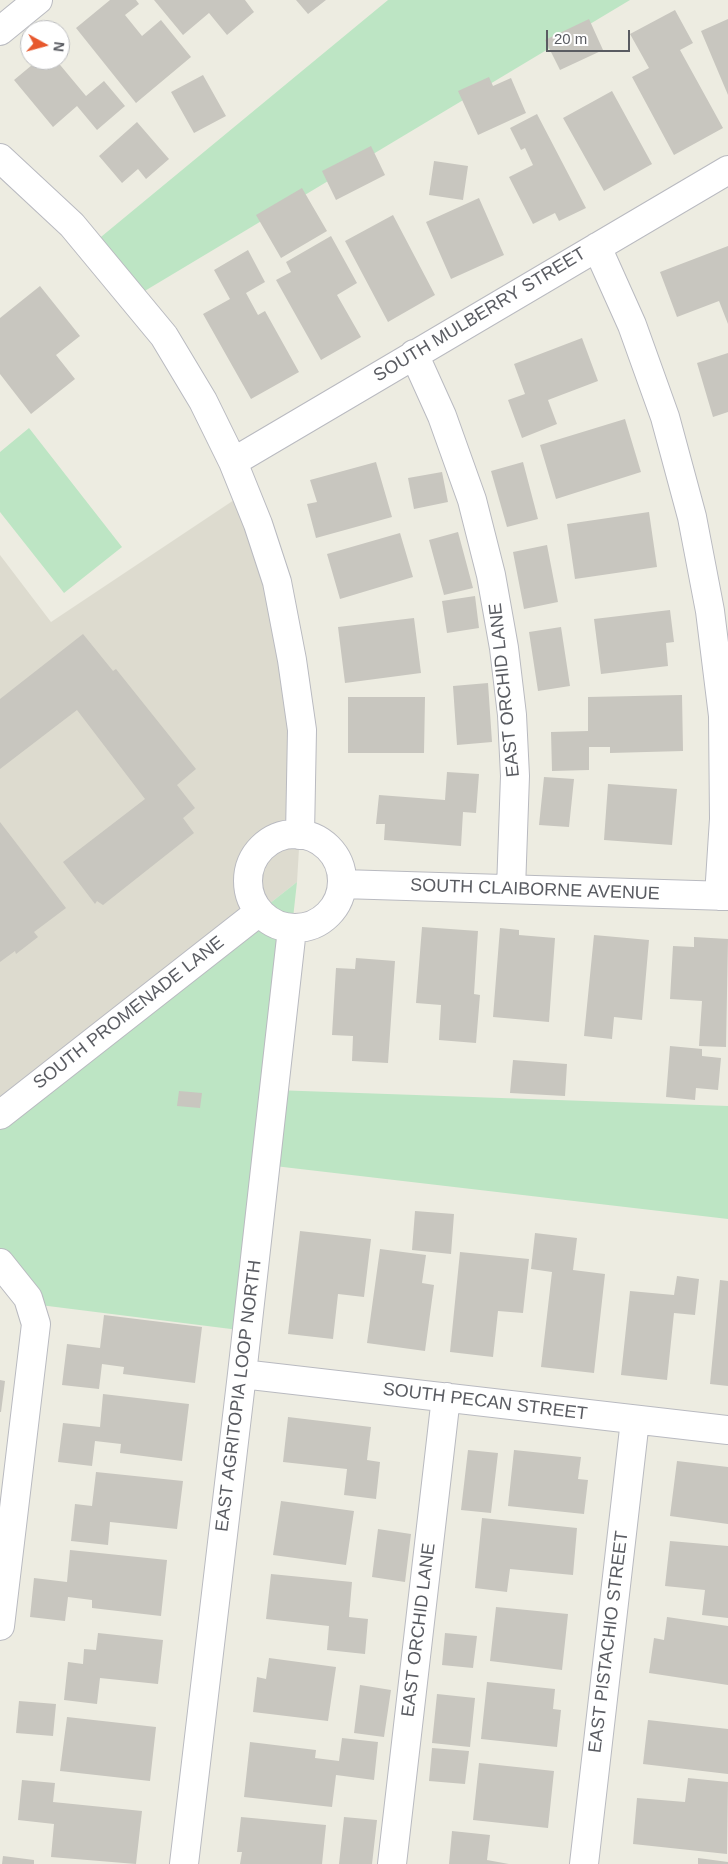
<!DOCTYPE html>
<style>
body{margin:0}
#map{position:relative;width:728px;height:1864px;overflow:hidden;background:#edece1;font-family:Arial,sans-serif}
canvas{display:block}
.north{position:absolute;left:20px;top:20px;width:50px;height:50px;box-sizing:border-box;background:#fff;border:1px solid #bdbec0;border-radius:50%;rotate:97deg;font-size:14px;font-weight:700;line-height:20px;text-align:center;color:#5a5c62}
.north::after{content:'';display:block;margin:auto;width:18px;height:22px;background:#e7582d;clip-path:polygon(50% 0,100% 100%,50% 72%,0 100%)}
.scale{position:absolute;left:546px;top:30px;width:84px;height:22px;box-sizing:border-box;border:2px solid #5a5c62;border-top:0;padding-left:6px;font-size:15px;line-height:18px;white-space:nowrap;color:#5a5c62;-webkit-text-stroke:4px #fff;paint-order:stroke}
</style>
<div id="map">
<canvas width="728" height="1864"></canvas>
<div class="north">N</div>
<div class="scale">20 m</div>
</div>
<script>
const c = document.querySelector('canvas').getContext('2d');
c.lineJoin = 'round';
function paint(path, color) {
  c.fillStyle = color;
  c.fill(path, 'evenodd');
}
function shape(rows) {
  const path = new Path2D();
  for (const r of rows) {
    if (r.length === 3) {
      path.moveTo(r[0] + r[2], r[1]);
      path.arc(r[0], r[1], r[2], 0, 2 * Math.PI);
      continue;
    }
    path.moveTo(r[0], r[1]);
    for (let i = 2; i < r.length; i += 2) path.lineTo(r[i], r[i + 1]);
  }
  return path;
}
function trace(path, color, width, dash) {
  c.strokeStyle = color;
  c.lineWidth = width;
  c.lineCap = dash ? 'butt' : 'round';
  c.setLineDash(dash || []);
  c.stroke(path);
}
function label(font, color, halo, rows, align = 'center') {
  c.font = font + ' Arial,sans-serif';
  c.lineWidth = 4;
  c.setLineDash([]);
  c.textBaseline = 'middle';
  c.strokeStyle = halo;
  c.fillStyle = color;
  for (const [text, x, y, turn = 0] of rows) {
    c.save();
    c.translate(x, y);
    c.rotate((+turn || 0) * Math.PI / 180);
    c.textAlign = isNaN(turn) ? turn : align;
    if (halo) c.strokeText(text, 0, 0);
    c.fillText(text, 0, 0);
    c.restore();
  }
}
const education = shape([
 [246,492,303,782,297,882,0,1115,0,555,51,622]
]);
const green = shape([
 [388,0,630,0,133,298,90,246],
 [29,428,122,547,64,593,0,512,0,452],
 [297,882,274,1090,728,1106,728,1219,266,1165,247,1331,32,1304,0,1263,0,1115]
]);
const building = shape([
 [110,0,136,0,139,4,125,15,142,36,161,20,191,57,136,103,76,28],
 [154,0,245,0,254,12,227,35,209,13,183,35],
 [296,0,326,0,308,14],
 [675,10,693,43,680,50,723,128,674,155,632,77,649,68,630,34],
 [589,19,603,50,560,70,545,40],
 [728,19,728,95,701,31],
 [38,60,56,60,86,96,104,81,125,106,97,130,77,106,53,127,14,80],
 [203,75,226,116,194,133,171,92],
 [489,77,493,86,511,78,526,113,478,135,458,91],
 [612,91,652,164,604,191,563,118],
 [537,114,586,208,559,221,555,213,533,224,509,177,533,165,525,148,521,150,510,128],
 [137,122,169,159,146,179,138,169,122,183,99,156],
 [371,146,385,175,336,200,322,171],
 [434,161,468,166,463,200,429,195],
 [302,188,327,231,281,258,256,215],
 [479,198,504,255,451,279,426,222],
 [393,215,435,295,388,322,345,241],
 [331,236,357,283,337,295,361,337,321,360,276,280,291,272,286,262],
 [728,246,728,324,719,301,677,317,660,272],
 [248,250,265,282,246,293,258,315,265,311,299,372,251,399,203,314,230,299,214,270],
 [40,286,80,336,56,355,75,379,31,414,0,374,0,318],
 [582,338,598,381,548,400,557,424,522,438,508,400,525,394,514,364],
 [728,353,728,412,713,417,697,363],
 [625,419,641,472,556,499,540,445],
 [376,462,392,517,316,538,307,504,317,502,310,480],
 [523,462,538,519,507,527,491,471],
 [442,472,448,502,414,509,408,478],
 [649,512,657,567,575,579,567,524],
 [458,532,473,588,444,595,429,540],
 [400,533,413,577,340,599,327,554],
 [547,545,558,602,524,609,513,552],
 [475,596,479,628,447,633,442,601],
 [670,610,674,642,666,643,668,666,601,674,594,619],
 [414,618,421,673,345,683,338,627],
 [561,627,570,686,538,691,529,632],
 [83,634,113,671,116,669,196,769,177,785,195,808,183,818,194,833,103,905,97,901,95,904,63,862,145,799,77,710,0,769,0,699],
 [488,683,492,742,457,745,453,686],
 [682,695,683,751,610,753,610,747,589,747,589,770,552,771,551,732,588,731,588,697],
 [348,697,425,697,424,753,348,753],
 [447,772,479,774,476,813,463,812,461,846,384,840,385,824,376,824,379,795,445,800],
 [544,777,574,779,569,827,539,825],
 [608,784,677,789,672,845,604,840],
 [0,822,66,908,34,932,38,937,16,954,15,951,0,962],
 [422,927,478,931,474,994,480,995,476,1043,439,1040,441,1005,416,1003],
 [500,928,519,930,519,935,555,938,549,1022,493,1017],
 [594,935,649,940,642,1020,614,1017,612,1039,584,1036],
 [694,937,728,939,726,1047,699,1046,702,1001,670,999,673,946,694,947],
 [356,958,395,961,388,1063,352,1061,353,1036,332,1035,336,968,355,969],
 [670,1046,702,1049,702,1056,721,1058,718,1090,696,1088,695,1100,666,1097],
 [513,1060,567,1064,565,1096,510,1093],
 [179,1091,202,1093,200,1108,177,1106],
 [415,1211,454,1214,451,1254,412,1250],
 [300,1231,371,1239,364,1297,338,1294,333,1339,288,1334],
 [535,1233,577,1238,573,1270,605,1274,594,1373,541,1367,552,1272,531,1269],
 [380,1249,426,1255,422,1283,434,1285,425,1351,367,1343],
 [460,1252,529,1259,523,1313,498,1311,493,1357,450,1352],
 [677,1276,699,1279,695,1315,674,1313,667,1380,621,1375,630,1291,674,1295],
 [720,1280,728,1281,728,1386,710,1384],
 [104,1315,202,1327,195,1383,123,1374,124,1367,102,1364,99,1389,62,1385,67,1344,100,1348],
 [0,1380,5,1381,1,1412,0,1412],
 [103,1394,189,1404,182,1461,120,1453,121,1444,95,1441,92,1466,58,1462,63,1423,100,1427],
 [288,1417,371,1427,367,1460,380,1462,376,1499,344,1495,347,1469,283,1462],
 [468,1450,498,1453,491,1513,461,1510],
 [514,1450,581,1457,578,1479,588,1480,584,1514,508,1506],
 [677,1461,728,1467,728,1524,670,1516],
 [96,1472,183,1481,177,1529,110,1522,108,1545,71,1541,75,1504,92,1506],
 [281,1501,354,1511,346,1565,273,1555],
 [482,1518,577,1528,573,1575,510,1569,507,1592,475,1588],
 [378,1529,411,1534,405,1582,372,1577],
 [670,1541,728,1546,728,1618,702,1615,705,1590,665,1586],
 [70,1550,167,1560,161,1616,92,1608,92,1600,68,1597,65,1621,30,1617,34,1578,67,1582],
 [271,1574,352,1582,349,1617,368,1619,365,1654,327,1650,329,1626,266,1619],
 [496,1607,568,1614,562,1670,490,1661],
 [667,1617,728,1626,728,1685,649,1673,654,1638,664,1640],
 [98,1633,163,1640,158,1684,100,1678,97,1704,64,1700,68,1662,83,1664,84,1649,96,1650],
 [445,1633,477,1636,473,1668,442,1665],
 [269,1658,336,1667,328,1721,253,1712,257,1677,266,1679],
 [487,1682,555,1689,553,1709,561,1710,557,1747,481,1739],
 [360,1685,391,1690,384,1737,354,1733],
 [437,1694,475,1698,470,1747,432,1743],
 [19,1701,56,1704,53,1736,16,1733],
 [67,1717,156,1727,150,1781,60,1771],
 [648,1720,728,1729,728,1774,643,1764],
 [342,1738,378,1742,374,1780,336,1775,332,1807,244,1797,250,1742,316,1750,315,1758,339,1761],
 [432,1748,469,1751,465,1784,429,1781],
 [479,1763,554,1771,548,1828,473,1820],
 [688,1778,728,1782,727,1854,633,1844,637,1798,685,1802],
 [22,1780,55,1783,53,1802,142,1811,136,1864,51,1857,54,1824,18,1820],
 [241,1817,326,1825,322,1864,240,1864,242,1852,237,1852],
 [344,1817,377,1820,372,1864,339,1864],
 [452,1831,490,1835,487,1860,509,1864,449,1864],
 [3,1856,34,1860,34,1864,2,1864],
 [698,1858,728,1862,728,1864,698,1864]
]);
const street = shape([
 [0,31,38,0],
 [0,158,72,225,164,336,203,401,233,462,258,524,277,582,292,660,302,730,300,835],
 [597,247,632,325,665,417,692,517,710,611,723,716,724,819,719,896],
 [414,354,442,416,472,500,491,575,504,648,512,715,515,776,511,889],
 [233,462,728,170],
 [295,881,47],
 [342,884,728,896],
 [0,1115,259,912],
 [0,1263,28,1298,36,1324,0,1626],
 [242,1374,728,1430],
 [184,1864,242,1374,292,929],
 [392,1864,446,1397],
 [584,1864,635,1420]
]);
const streetNames = [
 ["SOUTH MULBERRY STREET",480,315,-31],
 ["EAST ORCHID LANE",505,690,-96],
 ["SOUTH CLAIBORNE AVENUE",535,890,2],
 ["SOUTH PROMENADE LANE",129,1013,-38],
 ["EAST AGRITOPIA LOOP NORTH",239,1396,-83],
 ["SOUTH PECAN STREET",485,1402,7],
 ["EAST ORCHID LANE",419,1630,-83],
 ["EAST PISTACHIO STREET",609,1642,-83]
];
paint(education, '#dddbcf');
paint(green, '#bde5c4');
paint(building, '#c8c6bf');
trace(street, '#b9bac0', 30);
trace(street, '#fff', 28);
label('18px', '#5a5c62', '#fff', streetNames);
</script>
